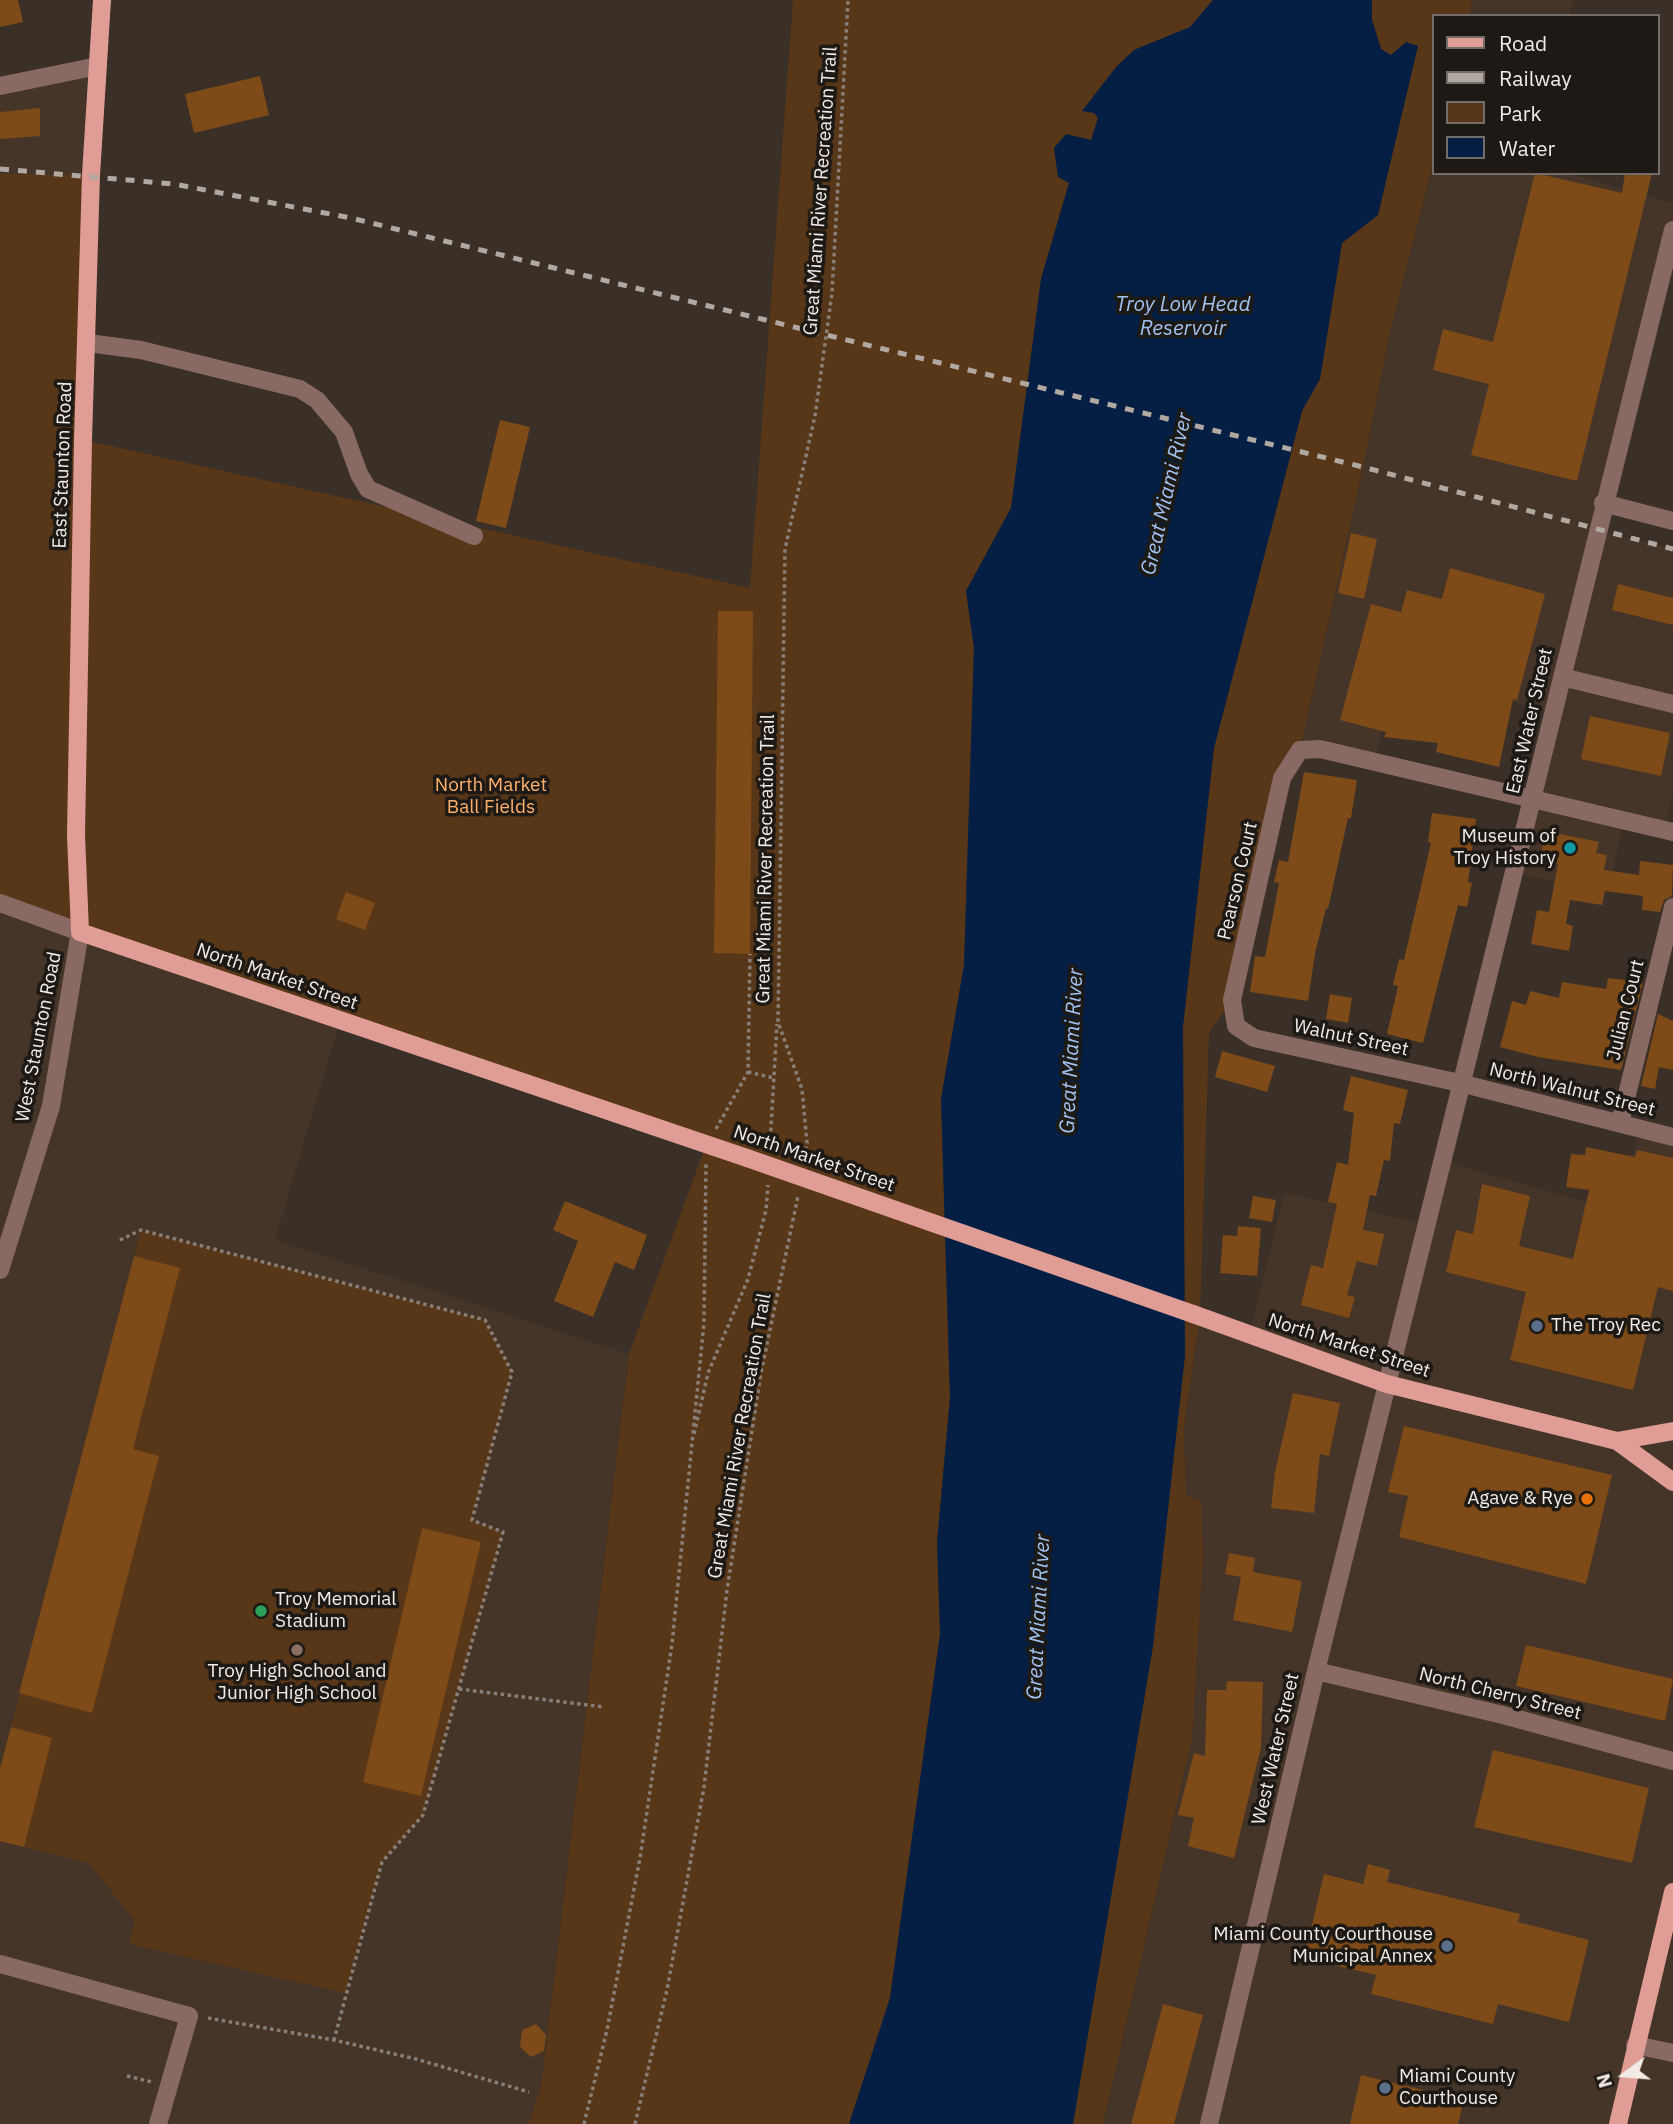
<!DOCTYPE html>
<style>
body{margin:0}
#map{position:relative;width:1673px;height:2124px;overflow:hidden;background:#3a3027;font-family:"IBM Plex Sans",sans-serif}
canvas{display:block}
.legend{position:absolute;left:1432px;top:14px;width:228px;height:161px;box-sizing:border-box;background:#1d1915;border:2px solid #726d68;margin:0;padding:9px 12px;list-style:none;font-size:21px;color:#f2ebe5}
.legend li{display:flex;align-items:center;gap:14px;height:35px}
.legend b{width:35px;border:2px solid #726d68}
.north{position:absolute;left:1589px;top:2040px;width:70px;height:70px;-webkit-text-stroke:5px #1d1915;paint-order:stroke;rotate:254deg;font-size:19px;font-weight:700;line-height:28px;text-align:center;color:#f2ebe5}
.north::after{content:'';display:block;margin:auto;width:24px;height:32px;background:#f2ebe5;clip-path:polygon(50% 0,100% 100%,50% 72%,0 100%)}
</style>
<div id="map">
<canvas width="1673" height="2124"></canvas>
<ul class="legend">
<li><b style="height:9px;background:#df9d95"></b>Road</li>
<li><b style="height:9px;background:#b0a8a1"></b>Railway</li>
<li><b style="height:19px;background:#583618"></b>Park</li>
<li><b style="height:19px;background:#041f43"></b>Water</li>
</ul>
<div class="north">N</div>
</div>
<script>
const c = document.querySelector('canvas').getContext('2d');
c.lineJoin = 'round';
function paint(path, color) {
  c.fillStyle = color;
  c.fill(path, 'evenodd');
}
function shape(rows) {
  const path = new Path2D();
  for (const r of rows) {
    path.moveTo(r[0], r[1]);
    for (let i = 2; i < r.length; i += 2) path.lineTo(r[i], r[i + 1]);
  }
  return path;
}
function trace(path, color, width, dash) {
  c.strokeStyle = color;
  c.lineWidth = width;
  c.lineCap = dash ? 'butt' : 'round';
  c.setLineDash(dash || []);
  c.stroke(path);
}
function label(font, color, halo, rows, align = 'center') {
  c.font = font + ' "IBM Plex Sans",sans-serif';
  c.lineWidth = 7;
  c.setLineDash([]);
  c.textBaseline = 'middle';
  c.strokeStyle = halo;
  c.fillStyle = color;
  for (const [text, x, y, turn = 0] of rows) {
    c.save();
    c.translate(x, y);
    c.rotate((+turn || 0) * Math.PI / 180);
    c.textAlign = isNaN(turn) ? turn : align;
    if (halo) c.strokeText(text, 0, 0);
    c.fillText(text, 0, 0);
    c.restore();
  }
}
const built = shape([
 [1472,0,1573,0,1569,16,1469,16],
 [98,66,91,175,0,174,0,86],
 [1433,164,1433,173,1567,173,1673,203,1673,254,1597,530,1673,549,1673,792,1665,830,1624,821,1608,892,1515,873,1554,712,1396,674,1374,762,1300,750,1363,467,1389,336],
 [0,903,340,1021,275,1240,629,1354,541,2088,528,2124,0,2124],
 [1640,1129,1673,1137,1673,2124,1103,2124,1192,1738,1184,1427,1200,1317,1249,1334,1285,1193,1426,1224,1441,1161,1619,1211]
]);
const green = shape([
 [793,0,1213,0,1190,27,1134,50,1083,111,1094,113,1098,118,1091,141,1069,183,1041,279,1011,508,966,591,974,648,964,965,941,1099,950,1398,937,1542,940,1634,890,1998,849,2124,528,2124,541,2088,629,1354,706,1145,0,903,0,174,91,175,84,440,750,588],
 [1372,0,1472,0,1469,16,1433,16,1433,164,1389,336,1363,467,1300,750,1282,778,1232,1000,1209,1033,1200,1317,1184,1427,1186,1496,1201,1500,1203,1557,1192,1738,1103,2124,1073,2124,1153,1646,1183,1026,1214,748,1302,411,1320,379,1342,243,1378,214,1418,46,1406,42,1391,55,1381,49,1372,20],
 [141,1230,485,1320,512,1372,472,1520,503,1532,423,1815,382,1862,345,1993,129,1944,135,1921,89,1863,0,1841,0,1769]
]);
const water = shape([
 [1213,0,1372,0,1372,20,1381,49,1391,55,1406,42,1418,46,1378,215,1342,243,1320,379,1302,411,1214,748,1183,1026,1185,1356,1153,1646,1073,2124,849,2124,890,1998,940,1634,937,1542,950,1398,941,1099,964,965,974,648,966,591,1011,508,1041,279,1069,183,1058,177,1054,148,1066,134,1091,140,1098,118,1094,113,1082,111,1116,67,1134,50,1190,27]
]);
const building = shape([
 [0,0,18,0,23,22,0,27],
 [260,76,269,115,194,133,185,94],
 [40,108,40,136,0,139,0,112],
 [1535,173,1622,193,1625,173,1652,173,1577,481,1471,455,1489,384,1433,370,1443,329,1493,342],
 [500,420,530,427,506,528,476,521],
 [1351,533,1377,539,1364,599,1338,593],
 [1450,568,1545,594,1517,700,1513,699,1499,767,1436,752,1438,743,1384,737,1386,732,1340,720,1371,604,1401,612,1407,590,1442,599],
 [1618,584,1673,598,1673,625,1612,610],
 [718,611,753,611,750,954,714,953],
 [1590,716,1670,733,1661,776,1581,759],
 [1304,772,1357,780,1351,818,1348,818,1328,909,1326,908,1315,954,1308,1001,1250,992,1255,956,1265,957,1279,883,1274,882,1279,860,1288,862],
 [1432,813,1476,819,1468,882,1472,883,1467,907,1458,905,1423,1043,1387,1034,1398,986,1393,985,1399,959,1404,960,1431,843,1428,842],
 [1546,831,1599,842,1596,853,1607,855,1604,870,1639,875,1640,861,1673,865,1672,896,1664,900,1660,912,1642,910,1643,896,1605,891,1602,905,1570,900,1566,924,1573,926,1569,951,1531,944,1537,910,1549,912,1558,864,1539,860],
 [346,892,375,903,365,930,336,919],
 [1608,978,1643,982,1621,1070,1538,1057,1500,1047,1512,1001,1526,1005,1530,991,1559,998,1562,982,1606,989],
 [1330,994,1352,998,1348,1023,1326,1019],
 [1658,1014,1673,1021,1673,1070,1659,1067,1655,1089,1641,1086],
 [1222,1051,1275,1066,1267,1092,1215,1077],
 [1351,1076,1408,1090,1400,1124,1394,1123,1390,1161,1384,1160,1376,1196,1370,1195,1363,1230,1384,1234,1377,1266,1357,1261,1347,1295,1355,1297,1349,1318,1301,1305,1311,1265,1323,1268,1337,1204,1328,1202,1337,1162,1348,1165,1354,1113,1343,1110],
 [1586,1147,1635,1157,1637,1150,1673,1158,1673,1291,1658,1287,1633,1390,1510,1360,1526,1292,1446,1272,1456,1230,1473,1234,1482,1184,1530,1196,1519,1246,1573,1259,1589,1190,1566,1187,1571,1154,1585,1155],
 [1253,1196,1276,1200,1272,1222,1249,1218],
 [565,1201,647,1235,634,1270,615,1262,593,1317,554,1301,578,1241,553,1230],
 [1238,1226,1261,1228,1257,1276,1220,1273,1223,1235,1237,1236],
 [134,1256,180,1268,133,1449,159,1456,92,1713,19,1693],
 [1293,1393,1340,1403,1329,1456,1320,1454,1314,1513,1271,1508,1275,1472],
 [1404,1426,1612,1475,1586,1584,1399,1537,1408,1496,1388,1492],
 [422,1528,481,1542,421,1796,363,1782],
 [1229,1553,1255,1558,1253,1572,1302,1581,1292,1632,1233,1620,1241,1577,1225,1574],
 [1526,1645,1673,1679,1665,1721,1516,1686],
 [1227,1681,1263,1682,1261,1747,1234,1858,1188,1846,1194,1818,1178,1815,1194,1753,1205,1756,1207,1690,1226,1690],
 [11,1727,52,1738,24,1847,0,1841,0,1769],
 [1493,1750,1649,1788,1632,1863,1474,1827],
 [1368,1864,1390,1870,1387,1882,1520,1914,1518,1922,1589,1940,1569,2022,1498,2004,1493,2024,1371,1994,1376,1975,1304,1958,1324,1874,1363,1884],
 [1163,2004,1203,2015,1174,2124,1131,2124],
 [536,2024,546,2035,544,2051,531,2057,520,2047,522,2030],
 [1361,2075,1464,2100,1458,2124,1350,2124]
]);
const path = shape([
 [748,1072,774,1078],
 [716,1129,748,1072,750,954],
 [770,1145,777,1024],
 [804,1157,807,1143,802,1089,778,1022,785,549,815,416,832,293,848,0],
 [120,1240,141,1230,485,1320,512,1372,472,1520,503,1532,423,1815,382,1862,334,2040],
 [694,1434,708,1373,748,1279,766,1210,768,1185],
 [459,1689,604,1707],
 [208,2018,334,2040,416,2059,529,2092],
 [127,2076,152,2082],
 [584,2124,607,2030,640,1858,672,1644,704,1323,706,1162],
 [635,2124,667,1990,704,1787,727,1590,761,1373,798,1196]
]);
const minor = shape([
 [0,86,98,66],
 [88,343,141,350,300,389,317,400,344,432,359,474,368,489,474,536],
 [1603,503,1673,521],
 [1562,677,1673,704],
 [1673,832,1320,749,1300,750,1282,778,1232,1000,1236,1026,1254,1038,1460,1083,1673,1137],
 [0,903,80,932,51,1106,0,1270],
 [1620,1123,1673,907],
 [1316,1671,1503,1715,1673,1761],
 [0,1964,189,2016,158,2124],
 [1635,2045,1673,2053],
 [1209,2124,1316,1671,1673,230]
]);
const major = shape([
 [102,0,91,175,83,440,76,835,80,932,747,1158],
 [1193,1314,1387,1384,1617,1441,1673,1431],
 [1617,1441,1673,1482],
 [1618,2124,1673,1892]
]);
const rail = shape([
 [0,169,174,184,351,218,1363,467,1673,549]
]);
const majorBridge = shape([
 [747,1158,1193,1314]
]);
const markers = [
 [1570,848,7,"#0f9aa8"],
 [1537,1326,7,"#5c6f8a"],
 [1587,1499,7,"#e8710a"],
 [261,1611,7,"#2e9e5b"],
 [297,1650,7,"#8d6e63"],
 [1447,1946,7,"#5c6f8a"],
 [1385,2088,7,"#5c6f8a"]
];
const streetNames = [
 ["Great Miami River Recreation Trail",821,191,-86],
 ["East Staunton Road",63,465,-88],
 ["East Water Street",1530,721,-77],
 ["Great Miami River Recreation Trail",766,859,-89],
 ["Pearson Court",1238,881,-77],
 ["North Market Street",277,977,19],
 ["Julian Court",1626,1010,-76],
 ["West Staunton Road",39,1037,-79],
 ["Walnut Street",1351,1038,12],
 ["North Walnut Street",1572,1090,14],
 ["North Market Street",814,1159,19],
 ["North Market Street",1349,1346,18],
 ["Great Miami River Recreation Trail",740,1436,-80],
 ["North Cherry Street",1500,1694,14],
 ["West Water Street",1276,1749,-77]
];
const parkNames = [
 ["North Market",491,786],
 ["Ball Fields",491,808]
];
const poiNames = [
 ["Museum of",1556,837],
 ["Troy History",1556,859],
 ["The Troy Rec",1551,1326,"left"],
 ["Agave & Rye",1573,1499],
 ["Troy Memorial",275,1600,"left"],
 ["Stadium",275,1622,"left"],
 ["Troy High School and",297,1672,"center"],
 ["Junior High School",297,1694,"center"],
 ["Miami County Courthouse",1433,1935],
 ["Municipal Annex",1433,1957],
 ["Miami County",1399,2077,"left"],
 ["Courthouse",1399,2099,"left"]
];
const waterNames = [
 ["Troy Low Head",1183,305],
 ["Reservoir",1183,329],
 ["Great Miami River",1167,494,-77],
 ["Great Miami River",1072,1051,-87],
 ["Great Miami River",1039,1617,-87]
];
paint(built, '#453528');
paint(green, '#583618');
paint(water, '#041f43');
paint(building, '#7e4a17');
trace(path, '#887f78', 3.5, [3.5, 3.5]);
trace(minor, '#896964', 18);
trace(major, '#df9d95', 18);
trace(rail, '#b0a8a1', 5, [9, 9]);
trace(majorBridge, '#df9d95', 18);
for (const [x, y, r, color] of markers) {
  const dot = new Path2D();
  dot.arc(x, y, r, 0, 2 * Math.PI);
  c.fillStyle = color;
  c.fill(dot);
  trace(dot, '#1d1915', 2.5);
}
label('19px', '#f2ebe5', '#1d1915', streetNames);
label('19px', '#feb06c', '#1d1915', parkNames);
label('19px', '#f2ebe5', '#1d1915', poiNames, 'right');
label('italic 21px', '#a1c2f0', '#1d1915', waterNames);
</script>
